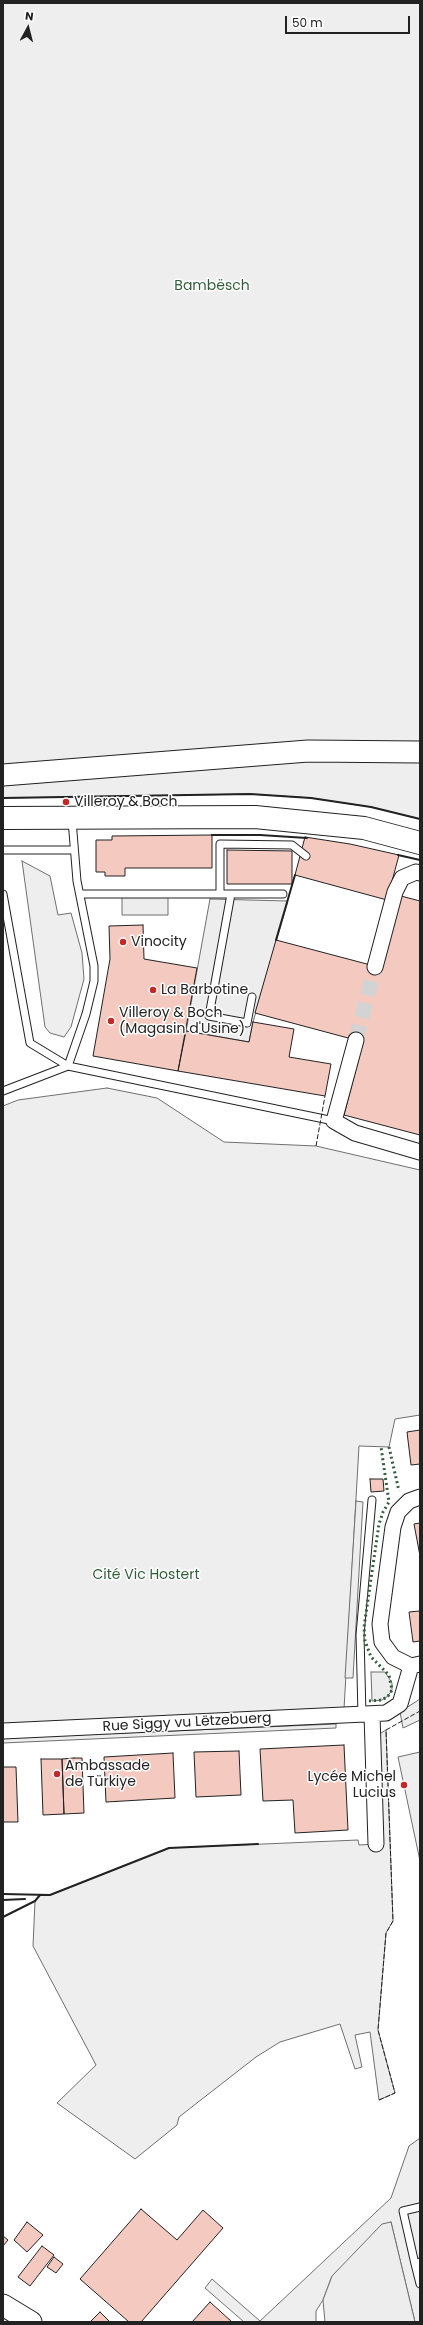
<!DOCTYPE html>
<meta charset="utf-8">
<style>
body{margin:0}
#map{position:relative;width:423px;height:2325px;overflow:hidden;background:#fff;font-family:Poppins,sans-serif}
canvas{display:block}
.frame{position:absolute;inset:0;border:4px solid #222;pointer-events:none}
.north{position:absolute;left:8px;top:8px;width:40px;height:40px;-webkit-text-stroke:3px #fff;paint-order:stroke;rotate:7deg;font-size:11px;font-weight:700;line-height:16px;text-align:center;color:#222}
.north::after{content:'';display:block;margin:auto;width:14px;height:18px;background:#222;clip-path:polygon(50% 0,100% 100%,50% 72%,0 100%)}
.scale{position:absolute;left:285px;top:16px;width:125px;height:18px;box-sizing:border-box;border:2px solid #222;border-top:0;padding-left:5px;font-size:12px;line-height:14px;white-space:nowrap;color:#222;-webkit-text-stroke:3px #fff;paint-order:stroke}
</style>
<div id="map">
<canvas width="423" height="2325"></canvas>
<div class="frame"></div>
<div class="north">N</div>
<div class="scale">50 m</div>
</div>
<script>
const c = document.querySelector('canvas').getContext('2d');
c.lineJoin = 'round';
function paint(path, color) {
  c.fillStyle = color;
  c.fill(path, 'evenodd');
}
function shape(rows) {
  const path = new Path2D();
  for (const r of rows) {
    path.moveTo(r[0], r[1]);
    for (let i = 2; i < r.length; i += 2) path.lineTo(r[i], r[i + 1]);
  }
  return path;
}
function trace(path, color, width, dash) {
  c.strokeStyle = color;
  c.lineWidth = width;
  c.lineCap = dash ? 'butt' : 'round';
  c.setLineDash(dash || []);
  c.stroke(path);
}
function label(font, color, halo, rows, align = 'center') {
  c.font = font + ' Poppins,sans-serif';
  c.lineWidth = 3;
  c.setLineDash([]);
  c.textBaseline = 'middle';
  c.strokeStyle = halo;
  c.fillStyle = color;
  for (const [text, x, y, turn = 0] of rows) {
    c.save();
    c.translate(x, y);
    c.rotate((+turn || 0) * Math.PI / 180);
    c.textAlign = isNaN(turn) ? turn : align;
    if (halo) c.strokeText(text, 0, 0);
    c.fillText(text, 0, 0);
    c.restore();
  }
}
const green = shape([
 [3,3,420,3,420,819,371,807,311,798,250,794,3,798,3,3],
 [22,861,50,876,58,915,71,913,82,953,84,979,71,1027,64,1037,50,1033,45,1027,22,861],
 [107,1088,157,1098,224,1142,316,1146,420,1170,420,1415,395,1419,389,1447,359,1446,344,1709,3,1724,3,1106,18,1100,107,1088],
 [420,1699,420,1720,403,1728,400,1712,420,1699],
 [386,1730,393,1921,386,1933,378,2030,395,2093,379,2100,370,2032,355,2035,362,2067,355,2069,340,2024,280,2042,256,2057,179,2117,177,2125,135,2159,57,2103,96,2065,33,1946,35,1901,40,1895,50,1895,169,1848,358,1840,359,1845,376,1844,371,1739,386,1730],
 [420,1752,420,1861,398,1757,420,1752],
 [420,2138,420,2322,415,2322,391,2222,332,2276,323,2300,316,2311,316,2322,244,2322,205,2288,212,2279,260,2321,391,2198,409,2146,420,2138]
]);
const parking = shape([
 [122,894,168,894,168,915,122,915,122,894],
 [210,899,288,901,253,1022,249,1042,186,1031,210,899],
 [356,1501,363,1502,353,1678,345,1678,356,1501],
 [371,1672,385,1672,392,1683,392,1690,388,1696,382,1700,372,1701,371,1672],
 [336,1724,336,1728,3,1743,3,1738,336,1724],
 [391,2222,415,2322,325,2322,323,2300,332,2276,382,2224,391,2222]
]);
const building = shape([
 [212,835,212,868,125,868,125,876,105,876,105,872,96,872,96,840,112,840,112,836,212,835],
 [305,837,350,844,399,855,387,900,295,875,305,837],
 [227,850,292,851,292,884,227,884,227,850],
 [401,896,420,901,420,1135,344,1115,363,1042,255,1013,276,940,382,968,401,896],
 [143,925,144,959,197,968,178,1071,93,1056,110,959,109,926,143,925],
 [253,1022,294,1029,289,1057,331,1064,325,1096,178,1071,186,1031,249,1042,253,1022],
 [420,1430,420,1464,411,1465,407,1432,420,1430],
 [370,1479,383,1479,384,1491,371,1492,370,1479],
 [420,1523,420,1556,414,1524,420,1523],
 [420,1611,420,1641,413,1642,409,1612,420,1611],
 [344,1745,348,1830,295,1833,293,1800,263,1801,260,1749,344,1745],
 [239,1751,241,1795,196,1797,194,1752,239,1751],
 [173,1753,175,1798,106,1802,104,1757,173,1753],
 [74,1758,82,1758,84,1813,64,1814,62,1759,74,1758],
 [41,1759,62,1759,64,1814,43,1815,41,1759],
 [3,1767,16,1767,18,1822,3,1822,3,1767],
 [141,2209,177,2240,203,2210,223,2228,141,2322,129,2322,80,2279,141,2209],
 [27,2222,43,2235,27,2252,14,2240,27,2222],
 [3,2236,8,2240,3,2246,3,2236],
 [42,2246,54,2255,30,2286,18,2277,42,2246],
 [54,2257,63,2264,56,2273,47,2267,54,2257],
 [210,2302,232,2322,192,2322,210,2302],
 [100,2312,110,2322,90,2322,100,2312]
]);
const streetTunnel = shape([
 [356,1040,375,967]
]);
const lane = shape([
 [3,850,73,850],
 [3,894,30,1043,68,1066,86,1014,94,981,94,966,77,881,72,820],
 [80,894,283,894],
 [220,894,220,844,292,845,306,856],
 [231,894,209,1016,247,1023,252,997],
 [3,1091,68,1066,334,1121],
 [362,1715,360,1635,372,1500],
 [420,2262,415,2264,420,2284],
 [415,2264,403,2211,420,2207]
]);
const street = shape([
 [375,967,395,892,402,878,416,872,420,873],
 [356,1040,334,1121,355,1133,420,1152],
 [420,1497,409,1501,398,1512,393,1527,380,1624,382,1642,393,1657,411,1666,420,1664],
 [372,1714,376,1844],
 [3,1731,386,1713,400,1704,411,1666]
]);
const secondary = shape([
 [3,775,308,751,420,752],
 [3,2305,31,2322]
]);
const primary = shape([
 [3,818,255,817,364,828,420,843]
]);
const hedge = shape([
 [389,1447,399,1491],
 [369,1701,382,1700,388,1696,392,1690,389,1675,371,1657,365,1641,364,1627,379,1524,383,1512,389,1502,381,1447]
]);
const fence = shape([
 [316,1146,325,1096],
 [379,2100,395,2093,378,2030,386,1933,393,1921,386,1730,420,1711]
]);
const wall = shape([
 [3,798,250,794,311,798,371,807,420,819],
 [212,835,260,835,307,838],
 [398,855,420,860],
 [276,940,295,875],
 [3,1894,50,1895,169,1848,258,1844],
 [3,1900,25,1899],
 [3,1917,35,1901,40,1895]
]);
const markers = [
 [66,802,4,"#c62828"],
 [123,942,4,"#c62828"],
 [153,990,4,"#c62828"],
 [111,1021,4,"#c62828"],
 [57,1774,4,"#c62828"],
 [404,1785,4,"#c62828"]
];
const parkNames = [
 ["Bambësch",212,286],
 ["Cité Vic Hostert",146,1575]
];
const poiNames = [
 ["Villeroy & Boch",74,802],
 ["Vinocity",131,942],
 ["La Barbotine",161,990],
 ["Villeroy & Boch",119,1013],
 ["(Magasin d'Usine)",119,1029],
 ["Ambassade",65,1766],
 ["de Türkiye",65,1782],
 ["Lycée Michel",396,1777,"right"],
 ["Lucius",396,1793,"right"]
];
const streetNames = [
 ["Rue Siggy vu Lëtzebuerg",187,1723,-3]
];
paint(green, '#eee');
trace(green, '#6f6f6f', 1);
paint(parking, '#ededed');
trace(parking, '#6f6f6f', 1);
paint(building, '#f3c9c0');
trace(building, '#222', 1);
trace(streetTunnel, '#d3d3d3', 15, [15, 8]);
trace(lane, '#222', 9);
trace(street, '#222', 17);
trace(secondary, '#222', 23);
trace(primary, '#222', 24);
trace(lane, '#fff', 7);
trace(street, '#fff', 15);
trace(secondary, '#fff', 21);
trace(primary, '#fff', 22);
trace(hedge, '#2f5e38', 3, [2, 3]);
trace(fence, '#222', 1, [5, 2]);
trace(wall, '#222', 2);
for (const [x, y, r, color] of markers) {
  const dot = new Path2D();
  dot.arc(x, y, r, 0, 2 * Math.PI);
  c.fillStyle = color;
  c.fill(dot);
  trace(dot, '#fff', 1.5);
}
label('14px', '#2f5e38', '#fff', parkNames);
label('14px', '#222', '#fff', poiNames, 'left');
label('14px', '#222', '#fff', streetNames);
</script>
